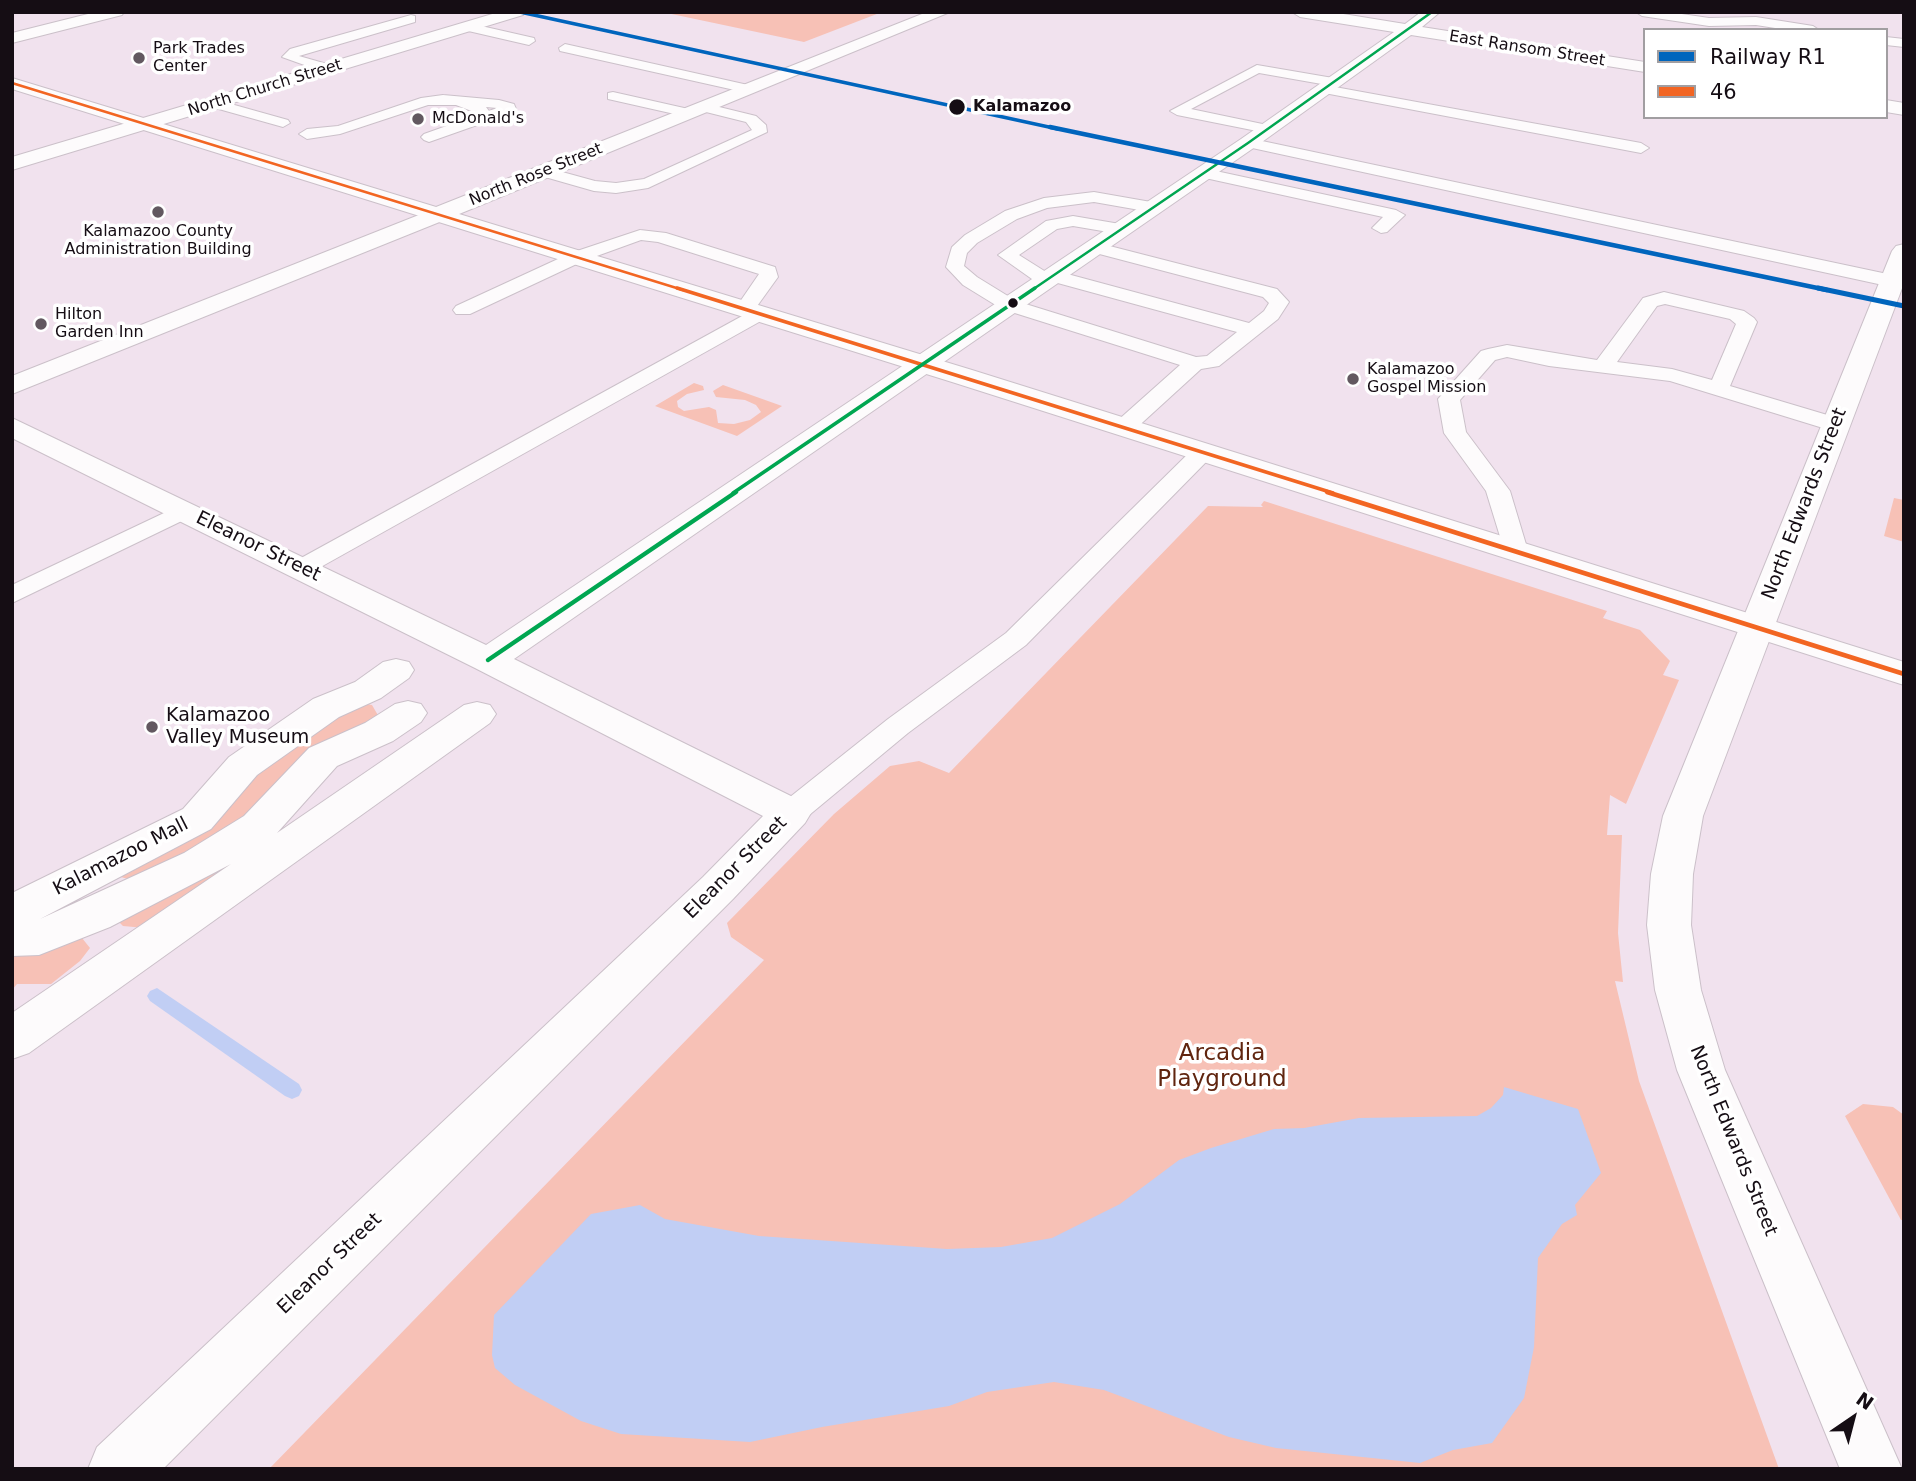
<!DOCTYPE html>
<style>
body{margin:0}
#map{position:relative;width:1916px;height:1481px;overflow:hidden;background:#f1e2ee;font-family:"DejaVu Sans",sans-serif}
canvas{display:block}
.frame{position:absolute;inset:0;border:14px solid #150d14;pointer-events:none}
.legend{position:absolute;left:1643px;top:28px;width:245px;height:91px;box-sizing:border-box;background:#fff;border:2px solid #a19ea1;margin:0;padding:9px 12px;list-style:none;font-size:21px;color:#150d14}
.legend li{display:flex;align-items:center;gap:14px;height:35px}
.legend b{width:35px;border:2px solid #a19ea1}
.north{position:absolute;left:1818px;top:1383px;width:70px;height:70px;-webkit-text-stroke:5px #fff;paint-order:stroke;rotate:35deg;font-size:19px;font-weight:700;line-height:28px;text-align:center;color:#150d14}
.north::after{content:'';display:block;margin:auto;width:24px;height:32px;background:#150d14;clip-path:polygon(50% 0,100% 100%,50% 72%,0 100%)}
</style>
<div id="map">
<canvas width="1916" height="1481"></canvas>
<div class="frame"></div>
<ul class="legend">
<li><b style="height:9px;background:#0065bd"></b>Railway R1</li>
<li><b style="height:9px;background:#f26522"></b>46</li>
</ul>
<div class="north">N</div>
</div>
<script>
const c = document.querySelector('canvas').getContext('2d');
c.lineJoin = 'round';
function paint(path, color) {
  c.fillStyle = color;
  c.fill(path, 'evenodd');
}
function shape(rows) {
  const path = new Path2D();
  for (const r of rows) {
    path.moveTo(r[0], r[1]);
    for (let i = 2; i < r.length; i += 2) path.lineTo(r[i], r[i + 1]);
  }
  return path;
}
function trace(path, color, width, dash) {
  c.strokeStyle = color;
  c.lineWidth = width;
  c.lineCap = dash ? 'butt' : 'round';
  c.setLineDash(dash || []);
  c.stroke(path);
}
function label(font, color, halo, rows, align = 'center') {
  c.font = font + ' "DejaVu Sans",sans-serif';
  c.lineWidth = 7;
  c.setLineDash([]);
  c.textBaseline = 'middle';
  c.strokeStyle = halo;
  c.fillStyle = color;
  for (const [text, x, y, turn = 0] of rows) {
    c.save();
    c.translate(x, y);
    c.rotate((+turn || 0) * Math.PI / 180);
    c.textAlign = isNaN(turn) ? turn : align;
    if (halo) c.strokeText(text, 0, 0);
    c.fillText(text, 0, 0);
    c.restore();
  }
}
const green = shape([
 [662,12,882,12,804,42],
 [694,383,703,386,704,390,687,394,677,401,678,407,684,411,709,407,716,410,718,423,734,424,750,420,761,412,756,405,745,400,716,397,713,391,723,385,782,406,737,436,655,406],
 [1894,498,1904,500,1904,542,1884,536],
 [1264,501,1607,611,1603,618,1640,630,1670,661,1663,675,1679,680,1626,804,1610,795,1607,835,1622,835,1618,933,1623,982,1615,981,1639,1081,1779,1469,269,1469,764,960,731,937,727,923,834,814,890,766,919,761,949,773,1208,506,1263,507,1261,505],
 [361,703,372,705,379,717,232,837,139,882,117,876,273,752],
 [223,864,222,874,145,928,123,926,117,920],
 [69,936,82,938,90,948,80,961,51,984,17,984,12,990,12,956],
 [1863,1104,1893,1107,1904,1115,1904,1220,1901,1220,1845,1116]
]);
const water = shape([
 [1504,1087,1578,1109,1601,1173,1575,1205,1577,1215,1562,1224,1538,1258,1534,1347,1524,1398,1492,1443,1453,1450,1420,1463,1276,1448,1229,1437,1104,1390,1054,1382,987,1392,949,1406,822,1427,750,1442,621,1434,581,1421,515,1385,495,1368,492,1355,494,1315,591,1214,640,1205,665,1219,759,1236,947,1249,1001,1247,1052,1238,1120,1204,1179,1160,1211,1148,1274,1129,1304,1128,1359,1118,1477,1116,1491,1108,1503,1095]
]);
const stream = shape([
 [157,988,299,1084,302,1090,299,1096,292,1099,285,1096,150,1001,147,996,150,991,157,988]
]);
const lane = shape([
 [1636,12,1668,12,1709,18,1756,17,1813,26,1819,30,1788,30,1756,25,1709,26,1642,16,1636,12],
 [411,15,415,16,415,22,299,56,334,66,334,72,324,72,282,57,290,49,411,15],
 [468,23,534,38,535,41,529,45,464,30,462,27,468,23],
 [1886,37,1904,39,1904,47,1886,45,1886,37],
 [565,44,748,85,755,89,748,93,560,51,559,48,565,44],
 [1257,65,1333,78,1340,82,1333,86,1259,73,1191,109,1272,126,1274,129,1267,133,1177,115,1170,111,1257,65],
 [1324,85,1641,143,1649,148,1641,153,1319,92,1319,86,1324,85],
 [613,92,693,110,695,113,688,117,608,99,608,93,613,92],
 [443,95,499,100,514,104,516,109,514,112,429,142,424,140,421,137,424,134,469,118,474,112,456,105,428,105,340,134,307,139,299,134,307,129,338,126,421,98,443,95],
 [486,107,497,108,489,111,486,107],
 [213,99,288,120,290,123,283,127,208,106,206,103,213,99],
 [703,103,756,116,766,125,767,132,648,188,616,193,594,191,538,175,536,172,544,167,595,181,616,183,644,179,752,130,746,122,698,110,696,107,698,104,703,103],
 [1248,138,1892,275,1901,281,1892,287,1243,146,1240,143,1248,138],
 [1202,168,1396,210,1405,215,1387,232,1381,233,1372,228,1383,217,1196,176,1194,173,1196,170,1202,168],
 [1094,192,1151,202,1159,207,1151,212,1094,202,1047,208,1017,219,977,243,967,253,964,266,977,277,1016,301,1196,357,1207,356,1237,332,1054,282,1046,286,1039,284,998,255,1046,221,1073,216,1120,224,1129,229,1120,234,1073,226,1057,229,1019,255,1046,272,1060,272,1249,323,1264,311,1269,303,1263,297,1088,251,1085,247,1094,242,1277,289,1289,302,1278,319,1219,366,1201,369,1132,432,1124,434,1116,432,1113,427,1116,422,1180,365,1002,309,963,285,946,267,952,247,965,235,1005,211,1044,198,1094,192],
 [640,230,666,233,775,267,778,277,755,309,768,309,771,313,768,317,310,573,301,576,292,573,288,568,292,563,744,315,735,309,759,274,658,242,641,240,583,261,470,314,456,314,453,310,456,306,571,253,640,230],
 [1664,292,1744,311,1754,318,1757,322,1730,386,1844,420,1847,425,1844,430,1836,432,1670,381,1549,366,1507,357,1495,360,1460,400,1466,432,1510,491,1528,551,1524,556,1515,559,1506,556,1486,491,1444,433,1438,399,1481,351,1488,349,1507,345,1597,360,1643,298,1664,292],
 [1665,304,1730,319,1736,324,1712,380,1672,369,1617,362,1657,306,1665,304],
 [1203,445,1211,447,1214,452,1211,457,1026,645,908,733,802,821,791,824,780,821,775,813,780,805,888,719,1006,633,1195,447,1203,445],
 [183,504,192,506,195,511,192,516,12,603,12,585,183,504]
]);
const street = shape([
 [499,12,525,12,523,15,12,170,12,157,499,12],
 [927,12,950,12,447,219,439,221,431,219,428,214,431,209,927,12],
 [1292,12,1331,12,1405,24,1421,12,1440,12,1422,27,1645,62,1645,72,1411,35,1255,147,514,659,805,803,811,813,805,823,733,899,163,1469,88,1469,97,1447,703,877,763,816,475,668,12,438,12,418,486,645,1241,139,1394,32,1300,17,1292,12],
 [1886,100,1904,103,1904,115,1886,112,1886,100],
 [1904,244,1904,283,1703,816,1693,874,1691,925,1701,990,1725,1070,1902,1469,1840,1469,1677,1070,1655,990,1647,925,1651,874,1663,816,1892,251,1896,246,1904,244],
 [396,659,409,662,414,670,409,678,381,698,339,717,257,775,211,829,40,919,184,853,244,816,309,748,365,723,395,704,408,701,421,704,427,713,421,722,393,741,337,766,277,833,464,705,477,702,490,705,496,714,490,723,29,1053,12,1059,12,1013,231,864,110,927,39,955,12,956,12,893,183,809,229,757,313,699,355,682,383,662,396,659]
]);
const secondary = shape([
 [439,207,447,209,450,214,447,219,12,394,12,376,439,207]
]);
const primary = shape([
 [96,12,124,12,122,15,12,43,12,33,96,12],
 [12,78,972,370,1904,662,1904,685,952,382,12,89,12,78]
]);
const bus1Far2 = shape([
 [12,83,683,290]
]);
const bus1Far1 = shape([
 [677,288,1333,493]
]);
const bus1 = shape([
 [1327,492,1904,674]
]);
const bus2Far2 = shape([
 [1032,290,1248,143,1432,12]
]);
const bus2Far1 = shape([
 [733,493,1035,288]
]);
const bus2 = shape([
 [488,660,736,492]
]);
const rail1Far2 = shape([
 [520,12,1058,129]
]);
const rail1Far1 = shape([
 [1050,127,1827,290]
]);
const rail1 = shape([
 [1818,288,1904,306]
]);
const markers = [
 [139,58,7,"#625860"],
 [957,107,9,"#150d14"],
 [418,119,7,"#625860"],
 [158,212,7,"#625860"],
 [1013,303,6,"#150d14"],
 [41,324,7,"#625860"],
 [1353,379,7,"#625860"],
 [152,727,7,"#625860"]
];
const farPoinames = [
 ["Park Trades",153,49],
 ["Center",153,67],
 ["McDonald's",432,119],
 ["Kalamazoo County",158,232,"center"],
 ["Administration Building",158,250,"center"],
 ["Hilton",55,315],
 ["Garden Inn",55,333],
 ["Kalamazoo",1367,370],
 ["Gospel Mission",1367,388]
];
const farStreetnames = [
 ["East Ransom Street",1527,49,9],
 ["North Church Street",265,88,-17],
 ["North Rose Street",536,175,-22]
];
const farStopnames = [
 ["Kalamazoo",973,107]
];
const streetNames = [
 ["North Edwards Street",1805,504,-69],
 ["Eleanor Street",258,547,26],
 ["Kalamazoo Mall",121,857,-27],
 ["Eleanor Street",736,868,-45],
 ["North Edwards Street",1733,1141,68],
 ["Eleanor Street",330,1264,-44]
];
const poiNames = [
 ["Kalamazoo",166,716],
 ["Valley Museum",166,738]
];
const nearParknames = [
 ["Arcadia",1222,1054],
 ["Playground",1222,1080]
];
paint(green, '#f7c1b6');
paint(water, '#c1cef4');
paint(stream, '#c1cef4');
trace(lane, '#cbc0c9', 2);
trace(street, '#cbc0c9', 2);
trace(secondary, '#cbc0c9', 2);
trace(primary, '#cbc0c9', 2);
paint(lane, '#fdfbfc');
paint(street, '#fdfbfc');
paint(secondary, '#fdfbfc');
paint(primary, '#fdfbfc');
trace(bus1Far2, '#f26522', 2.5);
trace(bus1Far1, '#f26522', 3.5);
trace(bus1, '#f26522', 4.5);
trace(bus2Far2, '#00a651', 2.5);
trace(bus2Far1, '#00a651', 3.5);
trace(bus2, '#00a651', 4.5);
trace(rail1Far2, '#0065bd', 3.5);
trace(rail1Far1, '#0065bd', 4.5);
trace(rail1, '#0065bd', 5);
for (const [x, y, r, color] of markers) {
  const dot = new Path2D();
  dot.arc(x, y, r, 0, 2 * Math.PI);
  c.fillStyle = color;
  c.fill(dot);
  trace(dot, '#fff', 2.5);
}
label('16px', '#150d14', '#fff', farPoinames, 'left');
label('16px', '#150d14', '#fff', farStreetnames);
label('bold 16px', '#150d14', '#fff', farStopnames, 'left');
label('19px', '#150d14', '#fff', streetNames);
label('19px', '#150d14', '#fff', poiNames, 'left');
label('23px', '#60250f', '#fff', nearParknames);
</script>
